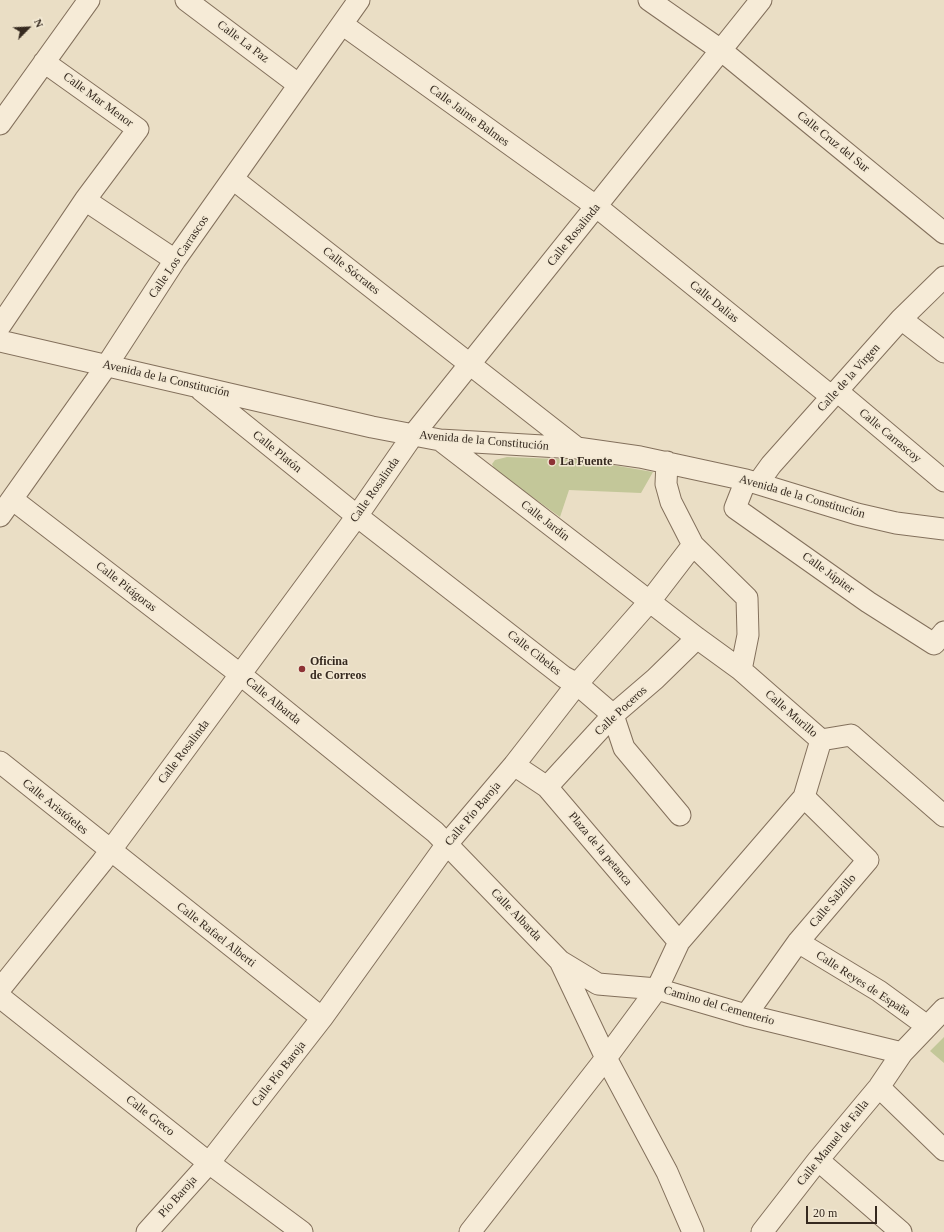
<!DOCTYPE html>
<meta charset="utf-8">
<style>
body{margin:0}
#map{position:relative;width:944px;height:1232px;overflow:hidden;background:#eadec5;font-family:Georgia,serif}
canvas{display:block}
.north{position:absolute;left:8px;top:8px;width:40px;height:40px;-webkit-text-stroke:3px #f2e8d3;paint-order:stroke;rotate:66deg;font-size:11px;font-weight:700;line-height:16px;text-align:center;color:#35291f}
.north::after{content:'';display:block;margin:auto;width:14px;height:18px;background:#35291f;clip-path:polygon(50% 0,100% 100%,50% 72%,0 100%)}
.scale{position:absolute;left:806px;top:1206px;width:71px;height:18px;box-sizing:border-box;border:2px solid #35291f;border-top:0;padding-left:5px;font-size:12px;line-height:14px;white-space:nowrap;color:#35291f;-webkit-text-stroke:3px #f2e8d3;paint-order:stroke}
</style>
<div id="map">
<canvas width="944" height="1232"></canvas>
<div class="north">N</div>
<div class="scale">20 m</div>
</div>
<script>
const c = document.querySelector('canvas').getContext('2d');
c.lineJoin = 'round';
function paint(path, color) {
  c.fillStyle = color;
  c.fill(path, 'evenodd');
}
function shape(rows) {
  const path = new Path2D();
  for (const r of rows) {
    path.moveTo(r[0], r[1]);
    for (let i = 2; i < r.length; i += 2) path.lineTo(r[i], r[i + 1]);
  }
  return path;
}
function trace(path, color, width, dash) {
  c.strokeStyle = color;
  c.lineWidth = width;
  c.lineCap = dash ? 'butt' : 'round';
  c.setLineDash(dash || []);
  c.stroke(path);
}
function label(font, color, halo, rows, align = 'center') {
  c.font = font + ' Georgia,serif';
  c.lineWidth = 3;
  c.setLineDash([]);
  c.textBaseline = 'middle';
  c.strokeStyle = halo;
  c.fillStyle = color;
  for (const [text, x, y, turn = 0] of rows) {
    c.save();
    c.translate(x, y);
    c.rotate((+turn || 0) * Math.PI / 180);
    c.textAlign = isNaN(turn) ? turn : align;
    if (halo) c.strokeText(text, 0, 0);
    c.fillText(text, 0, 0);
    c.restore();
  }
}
const green = shape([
 [507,457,583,460,653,472,641,493,569,490,560,517,495,470,492,464,495,460],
 [944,1037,944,1063,930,1051]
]);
const street = shape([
 [186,0,299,85],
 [649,0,722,51,944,233],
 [342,24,597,207,832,397],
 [44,62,138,129,85,200],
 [0,124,89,0],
 [233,179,577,448],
 [901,319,944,352],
 [0,326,85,200,175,260],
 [0,341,372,427,440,440,577,448,640,457,746,480,857,514,896,523,944,529],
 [201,390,357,516,564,677,577,684,613,715,624,748,680,815],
 [837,391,944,481],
 [440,440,697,638,741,670,821,740,851,735,944,816],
 [746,480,735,508,868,602,934,644,944,632],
 [758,483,771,465,901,319,944,277],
 [12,499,241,675,435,832,560,961,606,1058,667,1172,693,1232],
 [0,516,107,365,175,260,359,0],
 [693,545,747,598,748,635,741,670],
 [0,762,322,1018],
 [514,765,547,787,679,942],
 [547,787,613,715,655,679,697,638],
 [798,942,879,991,927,1026],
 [560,961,598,984,657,989,679,942,804,797,821,740],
 [0,989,102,862,357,516,413,435,761,0],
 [0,997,209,1163,302,1232],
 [746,1015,798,942,868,860,804,797],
 [879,1087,944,1150],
 [818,1160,901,1232],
 [147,1232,209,1163,322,1018,447,844,514,765,577,684,650,601,693,545,671,502,666,484,667,462],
 [470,1232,606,1058,657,989,746,1015,902,1053],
 [762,1232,818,1160,879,1087,902,1053,944,1009]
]);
const markers = [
 [552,462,4,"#8d3235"],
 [302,669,4,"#8d3235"]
];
const streetNames = [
 ["Calle La Paz",243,42,37],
 ["Calle Mar Menor",98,100,36],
 ["Calle Jaime Balmes",469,116,36],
 ["Calle Cruz del Sur",833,142,39],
 ["Calle Rosalinda",574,235,-51],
 ["Calle Los Carrascos",179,257,-56],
 ["Calle Sócrates",351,271,38],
 ["Calle Dalias",714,302,39],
 ["Calle de la Virgen",849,378,-48],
 ["Avenida de la Constitución",166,379,13],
 ["Calle Carrascoy",890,436,40],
 ["Avenida de la Constitución",484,441,5],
 ["Calle Platón",277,452,39],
 ["Calle Rosalinda",375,490,-55],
 ["Avenida de la Constitución",802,497,16],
 ["Calle Jardín",545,521,38],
 ["Calle Júpiter",828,573,36],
 ["Calle Pitágoras",126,587,38],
 ["Calle Cibeles",534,653,38],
 ["Calle Albarda",273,701,39],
 ["Calle Poceros",621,711,-43],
 ["Calle Murillo",791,714,41],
 ["Calle Rosalinda",184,752,-53],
 ["Calle Aristóteles",55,807,39],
 ["Calle Pío Baroja",473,814,-50],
 ["Plaza de la petanca",600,849,50],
 ["Calle Salzillo",833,901,-50],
 ["Calle Albarda",516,915,46],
 ["Calle Rafael Alberti",216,935,38],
 ["Calle Reyes de España",863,984,33],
 ["Camino del Cementerio",719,1006,16],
 ["Calle Pío Baroja",279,1074,-52],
 ["Calle Greco",150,1116,38],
 ["Calle Manuel de Falla",833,1143,-51],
 ["Pío Baroja",178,1197,-48]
];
const poiNames = [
 ["La Fuente",560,462],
 ["Oficina",310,662],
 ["de Correos",310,676]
];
paint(green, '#c3c799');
trace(street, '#83705c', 23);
trace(street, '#f6ebd7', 21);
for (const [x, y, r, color] of markers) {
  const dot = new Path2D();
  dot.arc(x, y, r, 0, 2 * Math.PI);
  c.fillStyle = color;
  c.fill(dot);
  trace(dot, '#f2e8d3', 1.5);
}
label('12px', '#35291f', '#f2e8d3', streetNames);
label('bold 12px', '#35291f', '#f2e8d3', poiNames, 'left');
</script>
